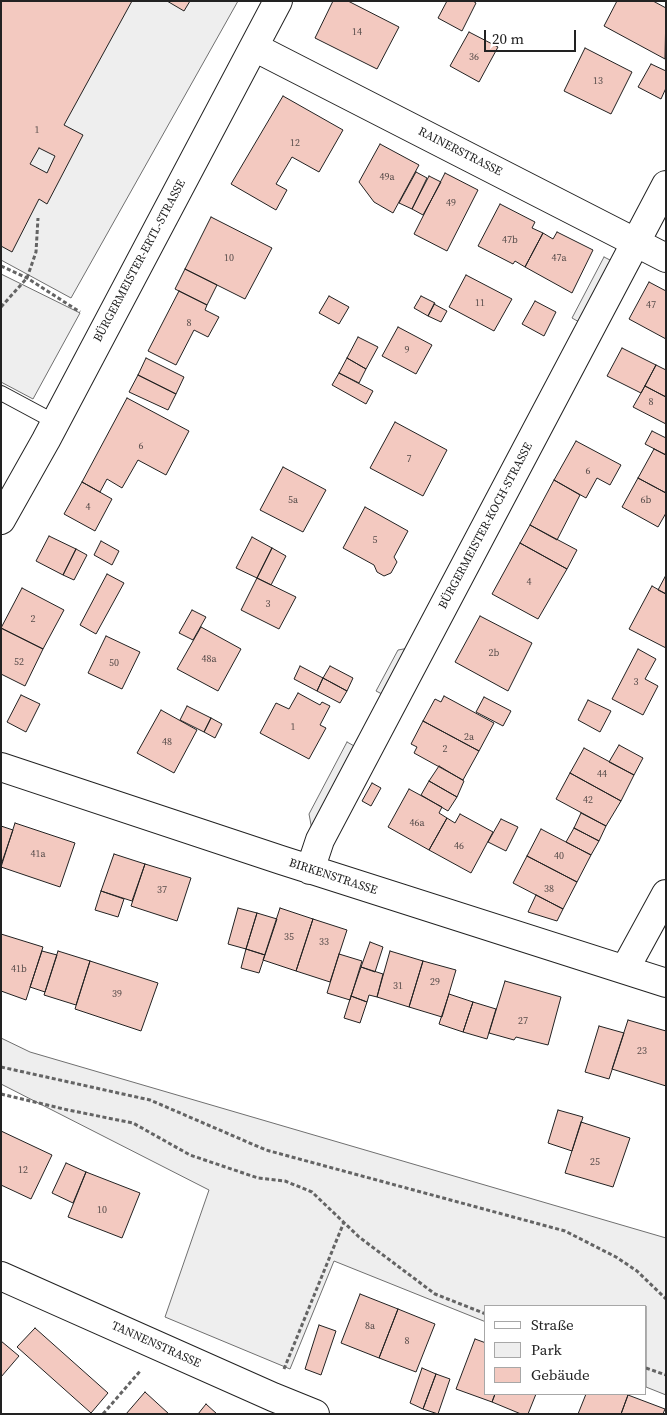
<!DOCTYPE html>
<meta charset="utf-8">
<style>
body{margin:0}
#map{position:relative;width:667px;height:1415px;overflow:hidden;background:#fff;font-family:"Source Serif 4",serif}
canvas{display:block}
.frame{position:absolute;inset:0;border:2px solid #222;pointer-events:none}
.legend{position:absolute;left:484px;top:1305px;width:162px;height:90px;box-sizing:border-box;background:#fff;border:1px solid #a7a7a7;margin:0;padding:6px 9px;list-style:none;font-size:15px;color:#222}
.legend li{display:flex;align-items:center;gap:10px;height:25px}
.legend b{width:25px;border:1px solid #a7a7a7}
.scale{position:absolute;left:484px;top:30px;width:92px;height:22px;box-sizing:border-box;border:2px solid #222;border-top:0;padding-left:6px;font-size:15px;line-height:18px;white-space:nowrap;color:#222;-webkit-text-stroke:4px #fff;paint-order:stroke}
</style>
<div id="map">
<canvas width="667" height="1415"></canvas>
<div class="frame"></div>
<ul class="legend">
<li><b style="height:6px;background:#fff"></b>Straße</li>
<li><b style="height:14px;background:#eee"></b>Park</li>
<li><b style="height:14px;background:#f3c9c0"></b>Gebäude</li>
</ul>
<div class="scale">20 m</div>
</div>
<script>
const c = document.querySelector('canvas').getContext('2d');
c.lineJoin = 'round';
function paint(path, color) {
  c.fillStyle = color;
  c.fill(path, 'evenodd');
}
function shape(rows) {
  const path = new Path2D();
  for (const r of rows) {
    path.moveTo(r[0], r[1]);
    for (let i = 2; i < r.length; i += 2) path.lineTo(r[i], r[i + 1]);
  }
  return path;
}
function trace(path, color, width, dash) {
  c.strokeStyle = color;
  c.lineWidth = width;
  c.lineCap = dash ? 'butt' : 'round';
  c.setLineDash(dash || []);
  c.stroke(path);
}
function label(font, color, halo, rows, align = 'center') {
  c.font = font + ' "Source Serif 4",serif';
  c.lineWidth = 4;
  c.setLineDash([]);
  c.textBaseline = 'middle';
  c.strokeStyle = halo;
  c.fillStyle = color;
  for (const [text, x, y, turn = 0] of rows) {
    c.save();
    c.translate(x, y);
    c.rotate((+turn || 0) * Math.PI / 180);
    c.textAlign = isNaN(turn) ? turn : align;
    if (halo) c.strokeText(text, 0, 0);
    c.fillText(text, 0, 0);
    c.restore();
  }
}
const green = shape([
 [1,1,238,1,71,298,1,260,1,1],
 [1,274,80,313,33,399,1,382,1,274],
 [1,1038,30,1052,666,1238,666,1395,646,1387,646,1306,486,1306,486,1322,334,1261,290,1369,165,1317,209,1190,1,1084,1,1038]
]);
const parking = shape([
 [604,257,612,261,581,323,572,318,604,257],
 [409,648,384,695,376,691,398,650,409,648],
 [347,742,356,747,312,830,309,814,347,742]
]);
const building = shape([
 [1,1,132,1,64,125,83,135,47,204,39,199,12,252,1,246,1,1],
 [39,148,55,156,47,173,30,164,39,148],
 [167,1,190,1,184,11,167,1],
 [333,1,348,1,399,27,377,69,315,38,333,1],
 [447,1,473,1,476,3,462,31,438,18,447,1],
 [617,1,653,1,666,8,665,59,604,26,617,1],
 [469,32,498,47,479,82,450,66,469,32],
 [585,48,632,72,611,114,564,91,585,48],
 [651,64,666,71,666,88,661,99,638,87,651,64],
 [283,96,343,130,319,172,292,157,276,184,287,190,276,210,231,184,283,96],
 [380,144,419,165,393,213,374,202,359,182,380,144],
 [416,172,427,178,412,209,399,203,416,172],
 [445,173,478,190,447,251,414,234,445,173],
 [429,176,441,182,423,215,412,209,429,176],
 [500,204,535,222,532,228,543,233,525,267,515,261,513,264,478,246,500,204],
 [211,217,272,248,245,299,185,269,211,217],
 [557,232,593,250,572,293,525,267,543,233,553,239,557,232],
 [185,269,217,285,207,305,175,289,185,269],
 [466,275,512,299,494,331,449,307,466,275],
 [649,282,666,291,666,339,629,319,649,282],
 [179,291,207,305,205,310,219,317,208,337,194,330,176,365,148,351,179,291],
 [329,296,349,307,339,324,319,313,329,296],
 [421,296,435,303,428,316,414,308,421,296],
 [535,301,556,312,544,336,522,324,535,301],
 [434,304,447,311,441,322,428,316,434,304],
 [398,327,432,345,416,374,382,356,398,327],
 [358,337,378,347,366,369,347,358,358,337],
 [622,348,656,365,641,393,607,376,622,348],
 [146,358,184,377,176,394,138,375,146,358],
 [347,358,366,369,359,383,339,373,347,358],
 [656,365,666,370,666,397,645,386,656,365],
 [339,373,373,391,366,404,332,385,339,373],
 [138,375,176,394,168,410,129,392,138,375],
 [645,386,666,397,666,424,633,407,645,386],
 [127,398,189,431,166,475,138,460,122,488,107,479,100,492,82,482,127,398],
 [395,422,447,450,423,496,370,468,395,422],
 [652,431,666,438,666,455,645,444,652,431],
 [576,441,621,465,610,485,597,478,586,498,554,480,576,441],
 [654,449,666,455,666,493,638,478,654,449],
 [283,467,326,490,303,532,260,510,283,467],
 [638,478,666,493,666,513,658,527,622,507,638,478],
 [554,480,580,495,557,540,530,525,554,480],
 [82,482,112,499,95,531,64,514,82,482],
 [365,507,408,531,394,557,397,562,391,573,384,576,377,572,374,565,343,548,365,507],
 [530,525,577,550,567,569,520,543,530,525],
 [49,536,76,549,63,575,36,561,49,536],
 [252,537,272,548,257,578,236,568,252,537],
 [101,541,119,551,112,565,94,555,101,541],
 [520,543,567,569,538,619,492,594,520,543],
 [272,548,286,556,271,585,257,578,272,548],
 [76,549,87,555,74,580,63,575,76,549],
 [107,574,124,583,96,634,80,625,107,574],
 [666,575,666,594,658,590,666,575],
 [257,578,296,597,279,629,241,610,257,578],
 [652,586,666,594,666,648,629,629,652,586],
 [22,588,64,610,43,649,1,628,22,588],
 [192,610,206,617,193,640,179,633,192,610],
 [480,616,532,643,508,691,455,662,480,616],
 [201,627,241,649,218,691,177,669,201,627],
 [1,628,43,649,25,686,1,674,1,628],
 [106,636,140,652,122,689,88,673,106,636],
 [638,649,656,659,645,679,658,686,643,715,612,699,638,649],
 [300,666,323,678,317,691,294,679,300,666],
 [330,666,353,678,347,691,323,678,330,666],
 [323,678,347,691,340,703,317,691,323,678],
 [298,693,320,705,322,702,330,706,320,725,326,728,309,759,260,733,276,703,289,709,298,693],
 [21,695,40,704,26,732,7,722,21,695],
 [444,696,494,723,479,751,423,721,435,699,441,702,444,696],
 [484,697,511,711,503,726,476,712,484,697],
 [588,700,611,711,600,732,578,720,588,700],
 [187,706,211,718,204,732,180,720,187,706],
 [161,710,197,730,174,773,137,753,161,710],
 [211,718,222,724,215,738,204,732,211,718],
 [423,721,479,751,463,780,414,753,417,747,411,744,423,721],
 [619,745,643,758,634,775,609,762,619,745],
 [584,748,634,775,621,801,570,773,584,748],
 [439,766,464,781,457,797,429,781,439,766],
 [570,773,621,801,606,826,556,799,570,773],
 [429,781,457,797,448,811,421,795,429,781],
 [372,783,381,788,371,806,362,801,372,783],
 [409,789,442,807,439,813,447,818,429,850,388,827,409,789],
 [581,813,606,826,599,841,574,828,581,813],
 [460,814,493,832,471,873,429,850,447,818,455,823,460,814],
 [501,819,518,827,506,851,488,842,501,819],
 [15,823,75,843,60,887,1,867,15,823],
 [1,826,13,830,1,865,1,826],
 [574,828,599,841,591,855,566,842,574,828],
 [541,829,591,855,577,882,527,856,541,829],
 [114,854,145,864,132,901,101,891,114,854],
 [527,856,577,882,563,909,513,883,527,856],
 [145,864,191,878,177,921,131,906,145,864],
 [101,891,124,899,118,917,95,910,101,891],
 [536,895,563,909,557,921,528,912,536,895],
 [238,908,257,913,246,949,228,944,238,908],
 [280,908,313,919,296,971,263,960,280,908],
 [257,913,277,919,265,955,246,949,257,913],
 [313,919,347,930,330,982,296,971,313,919],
 [1,934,43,947,26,1000,1,991,1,934],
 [370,942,383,947,375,972,361,967,370,942],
 [246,949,265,955,259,973,241,968,246,949],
 [42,951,57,955,45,992,30,987,42,951],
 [58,951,90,961,76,1005,44,995,58,951],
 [390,951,423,961,409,1007,377,997,390,951],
 [339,954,362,961,350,1000,327,993,339,954],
 [90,961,158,983,141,1031,75,1009,90,961],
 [423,961,456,970,442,1017,409,1007,423,961],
 [361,967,383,974,377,997,369,995,367,1002,351,996,361,967],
 [505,981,561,997,548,1045,516,1037,514,1040,489,1033,505,981],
 [449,994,473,1002,463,1032,439,1024,449,994],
 [351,996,367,1002,360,1023,344,1018,351,996],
 [473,1002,496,1009,487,1039,463,1032,473,1002],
 [628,1020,666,1031,666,1086,612,1069,628,1020],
 [599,1026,624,1033,609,1079,585,1072,599,1026],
 [558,1110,583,1117,572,1151,548,1143,558,1110],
 [581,1122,630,1138,613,1187,565,1173,581,1122],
 [1,1131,52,1155,31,1199,1,1185,1,1131],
 [66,1163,86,1172,73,1203,52,1193,66,1163],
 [86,1172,140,1193,122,1238,68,1217,86,1172],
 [360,1294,398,1309,379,1358,341,1343,360,1294],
 [398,1309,435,1324,416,1372,379,1358,398,1309],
 [319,1325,336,1331,321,1375,305,1369,319,1325],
 [35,1328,108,1393,91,1413,17,1347,35,1328],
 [475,1339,486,1343,486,1394,495,1394,492,1402,456,1389,475,1339],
 [1,1341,19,1356,1,1377,1,1341],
 [422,1368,436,1374,423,1409,410,1403,422,1368],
 [436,1374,450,1379,438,1414,423,1409,436,1374],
 [145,1392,169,1414,126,1414,145,1392],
 [495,1394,536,1394,528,1414,521,1414,492,1402,495,1394],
 [586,1394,625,1394,628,1395,621,1414,578,1414,586,1394],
 [628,1395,665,1409,663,1414,621,1414,628,1395],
 [206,1404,217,1414,198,1414,206,1404]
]);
const path = shape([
 [1,266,27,278,80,312],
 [1,307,27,278,36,252,38,218],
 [1,1067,150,1100,266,1150,565,1231,616,1257,637,1271,666,1299],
 [1,1094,68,1110,133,1123,190,1155,258,1178,285,1181,312,1192,359,1237,435,1294,486,1314],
 [646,1368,666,1375],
 [284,1369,344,1222],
 [103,1414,141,1370]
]);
const service = shape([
 [1,393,55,422]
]);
const minor = shape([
 [254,47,666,258],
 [1,520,46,440,278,1],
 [1,767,281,860,666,983],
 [310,870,320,840,666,185],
 [625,969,666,894],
 [1,1276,273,1397,315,1414]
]);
const numberNames = [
 ["14",357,32],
 ["36",474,57],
 ["13",598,81],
 ["1",37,130],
 ["12",295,143],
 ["49a",387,177],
 ["49",451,203],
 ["47b",510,240],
 ["10",229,258],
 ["47a",559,258],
 ["11",480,303],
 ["47",651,305],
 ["8",189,323],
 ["9",407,350],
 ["8",651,402],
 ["6",141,446],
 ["7",409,459],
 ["6",588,471],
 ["5a",293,500],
 ["6b",646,500],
 ["4",88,507],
 ["5",375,540],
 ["4",529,582],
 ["3",268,604],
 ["2",33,619],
 ["2b",494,653],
 ["48a",209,659],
 ["52",19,662],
 ["50",114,663],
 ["3",636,682],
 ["1",293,727],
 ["2a",469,737],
 ["48",167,742],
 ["2",445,749],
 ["44",602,774],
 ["42",588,800],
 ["46a",417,823],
 ["46",459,846],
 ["41a",38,854],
 ["40",559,856],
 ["38",549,889],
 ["37",162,890],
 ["35",289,937],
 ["33",324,942],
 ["41b",19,969],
 ["29",435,982],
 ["31",398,986],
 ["39",117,994],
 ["27",523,1021],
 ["23",642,1051],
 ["25",595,1162],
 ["12",23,1170],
 ["10",102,1210],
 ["8a",370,1326],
 ["8",407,1341]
];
const streetNames = [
 ["RAINERSTRASSE",460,152,27],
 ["BÜRGERMEISTER-ERTL-STRASSE",140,261,-62],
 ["BÜRGERMEISTER-KOCH-STRASSE",486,526,-62],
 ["BIRKENSTRASSE",333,877,18],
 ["TANNENSTRASSE",156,1345,24]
];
paint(green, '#eee');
trace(green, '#6f6f6f', 1);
paint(parking, '#ededed');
trace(parking, '#6f6f6f', 1);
paint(building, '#f3c9c0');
trace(building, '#222', 1);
trace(service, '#222', 16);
trace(minor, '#222', 30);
trace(path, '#646464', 3, [4, 2.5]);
trace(service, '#fff', 14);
trace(minor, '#fff', 28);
label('10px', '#564c4a', null, numberNames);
label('12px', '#222', '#fff', streetNames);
</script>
